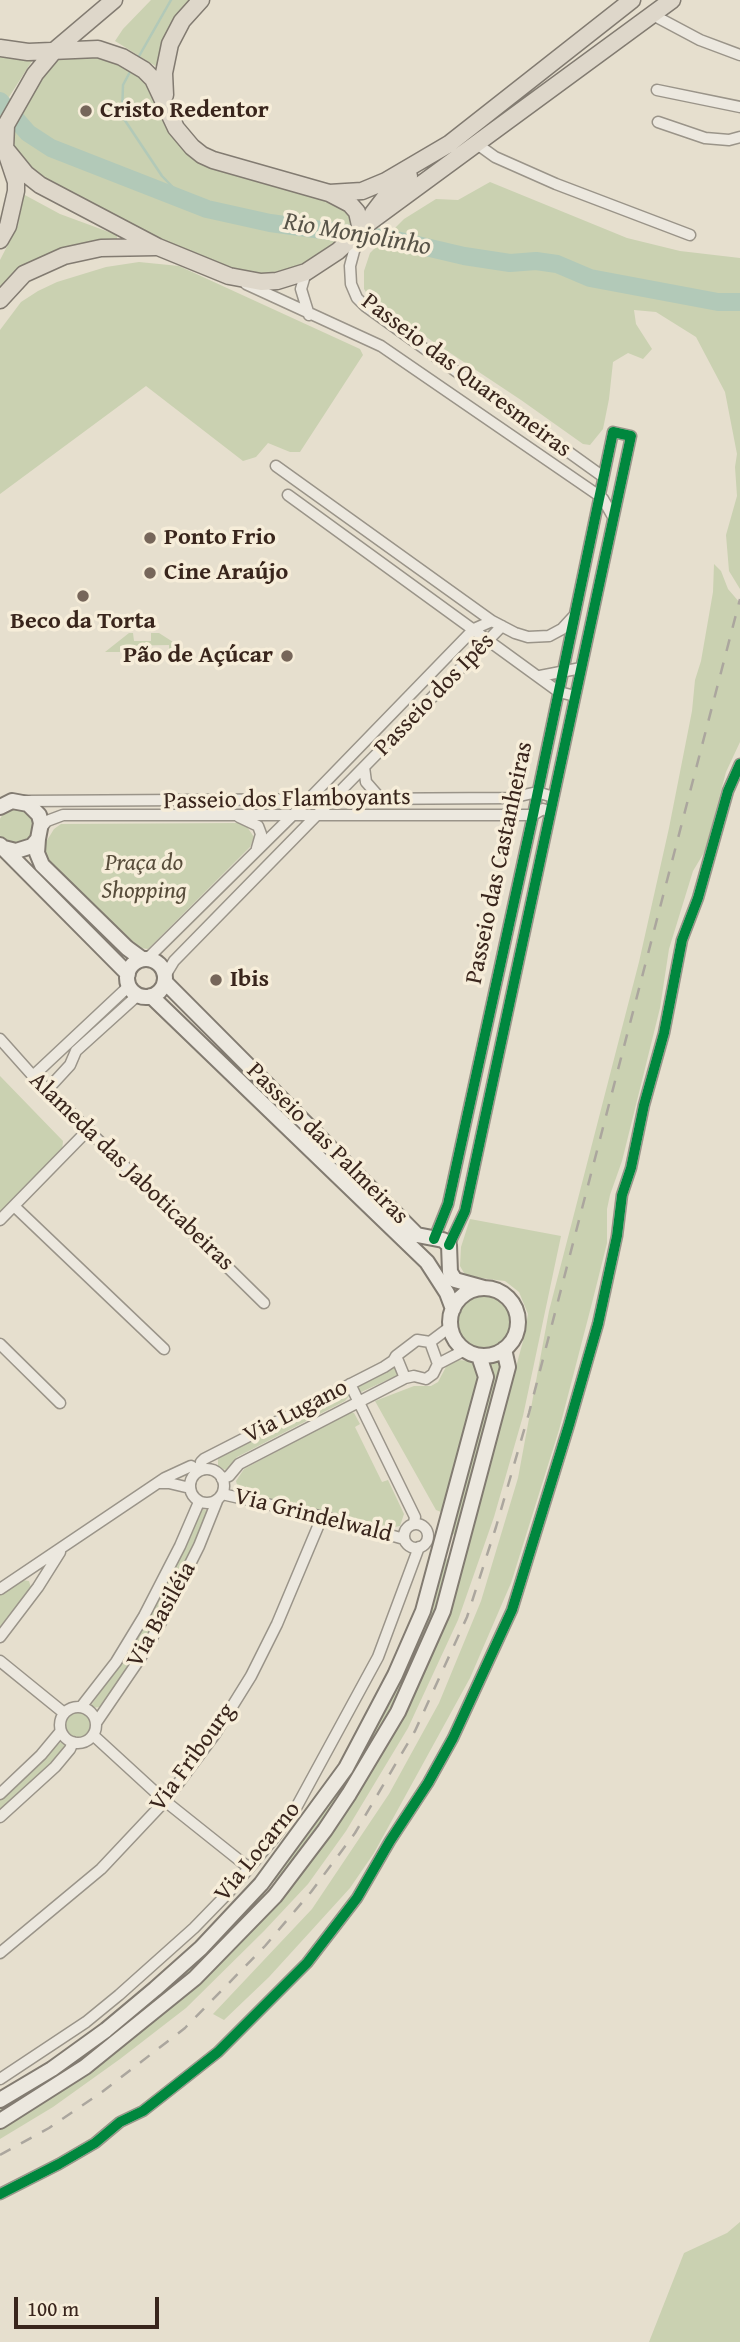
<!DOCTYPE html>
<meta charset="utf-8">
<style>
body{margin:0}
#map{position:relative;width:740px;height:2342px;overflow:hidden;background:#e6dfce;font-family:"Gentium Book Plus",serif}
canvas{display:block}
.scale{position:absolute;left:14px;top:2297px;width:145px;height:32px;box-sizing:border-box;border:4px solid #39251c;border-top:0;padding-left:9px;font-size:21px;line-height:24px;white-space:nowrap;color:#39251c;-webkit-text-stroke:5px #f6edd9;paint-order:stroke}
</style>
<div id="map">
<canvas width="740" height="2342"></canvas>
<div class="scale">100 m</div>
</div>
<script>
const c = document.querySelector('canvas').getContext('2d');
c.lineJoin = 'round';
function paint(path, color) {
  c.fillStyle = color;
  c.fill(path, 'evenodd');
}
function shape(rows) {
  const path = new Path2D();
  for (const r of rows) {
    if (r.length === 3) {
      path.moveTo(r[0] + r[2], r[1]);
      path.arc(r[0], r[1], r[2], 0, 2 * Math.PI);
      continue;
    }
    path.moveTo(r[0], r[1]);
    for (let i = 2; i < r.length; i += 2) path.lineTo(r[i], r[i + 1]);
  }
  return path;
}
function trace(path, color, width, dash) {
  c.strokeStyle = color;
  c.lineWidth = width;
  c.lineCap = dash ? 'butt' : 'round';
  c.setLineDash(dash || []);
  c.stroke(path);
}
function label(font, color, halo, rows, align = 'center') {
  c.font = font + ' "Gentium Book Plus",serif';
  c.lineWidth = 7;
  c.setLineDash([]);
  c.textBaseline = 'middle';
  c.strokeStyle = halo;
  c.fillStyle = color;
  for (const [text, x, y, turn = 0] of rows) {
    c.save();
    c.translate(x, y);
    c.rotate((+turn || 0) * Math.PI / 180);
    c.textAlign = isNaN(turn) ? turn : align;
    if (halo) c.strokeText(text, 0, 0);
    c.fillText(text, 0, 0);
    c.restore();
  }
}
const green = shape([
 [151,0,192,0,162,48,157,67,115,41,123,29],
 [98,49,144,70,192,147,329,193,361,223,306,272,229,276,40,185,5,149,6,125,55,50],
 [0,56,32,61,9,97,0,117],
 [490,182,627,238,680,251,740,258,740,589,729,571,726,535,737,496,735,467,737,454,725,392,696,337,656,312,634,310,636,324,652,349,643,359,628,353,613,362,609,399,603,429,590,445,583,444,521,400,372,301,364,289,364,271,370,253,404,219,436,199,458,200],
 [23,194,60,214,117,235,117,240,0,290,0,260,18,225],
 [139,262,179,266,360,349,363,355,300,452,290,452,268,443,256,457,243,461,146,386,0,494,0,330,21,302,38,291,57,282,106,267],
 [714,564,721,571,728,589,740,603,740,742,726,772,705,851,693,871,669,949,660,1008,622,1161,610,1195,607,1209,607,1243,592,1303,559,1430,511,1583,470,1678,374,1853,350,1888,310,1932,269,1977,224,2020,213,2014,312,1909,389,1794,439,1703,481,1601,518,1478,549,1311,639,962,669,828,692,711,695,680,701,661,713,592],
 [129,633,133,633,134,641,151,641,151,633,159,633,184,649,184,652,169,652,169,645,120,646,120,652,105,652],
 [16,827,18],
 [239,823,245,824,254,837,250,847,148,949,140,948,48,862,45,856,46,842,54,829,61,824],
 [0,1076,63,1141,62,1151,0,1214],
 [470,1219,561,1236,523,1416,494,1517,458,1620,408,1728,346,1831,308,1884,264,1931,186,2008,120,2059,53,2107,0,2139,0,2128,123,2045,325,1837,443,1619,461,1572,484,1486,523,1341,528,1314,519,1292,505,1281,472,1277,464,1273,460,1266,461,1247],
 [484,1321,29],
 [500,1358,502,1360,502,1378,458,1536,450,1533,493,1375,490,1363],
 [458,1360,471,1361,479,1373,441,1512,436,1510,375,1401,414,1386,431,1386,438,1382,447,1365],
 [396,1366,398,1375,357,1394,356,1386],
 [346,1390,351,1394,345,1401,237,1457,226,1470,218,1467,218,1459,221,1456],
 [350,1412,354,1413,360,1424,355,1427,382,1482,388,1480,404,1514,400,1526,390,1528,242,1494,239,1492,236,1481,244,1469],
 [200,1508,210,1512,179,1581,134,1660,100,1707,92,1708,92,1704,114,1671],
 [450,1556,453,1556,438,1609,394,1708,322,1825,275,1881,274,1878,328,1803,426,1618,445,1561],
 [22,1580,29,1581,31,1588,0,1629,0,1595],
 [79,1726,14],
 [62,1741,67,1744,63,1753,0,1815,0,1798],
 [261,1894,265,1894,266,1898,228,1940,150,2010,84,2063,0,2117,0,2107,79,2056],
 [740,2222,740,2342,649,2342,684,2253,727,2233]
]);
const stream = shape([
 [138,58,171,0],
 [131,70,123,85,122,116,162,176,188,203]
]);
const river = shape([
 [0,101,28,133,51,148,207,209,270,223,396,240,464,256,510,263,536,261,557,264,590,278,718,302,740,302]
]);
const street = shape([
 [653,15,700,40,740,55],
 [657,90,740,107],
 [658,122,705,138,729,140,740,137],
 [477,144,495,157,556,184,690,235],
 [363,231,354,251,350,266,351,284,357,298,365,306,602,476],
 [306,272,301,289,309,315],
 [246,284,381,346,598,495,603,499,612,515],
 [276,466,492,621,515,633,528,637,549,636,562,629,574,616],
 [288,495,559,692,575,696],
 [540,676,581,668],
 [364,767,366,782,380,798],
 [23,801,511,798,537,792,553,797],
 [239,817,258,826,261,834,257,848],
 [41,828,47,821,63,815,533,815,543,809,550,812],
 [147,959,307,801,474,629,492,621],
 [165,976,174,961,502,626],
 [0,1039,33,1076,264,1303],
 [33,1076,129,986],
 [47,1090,70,1065,76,1051,138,995],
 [14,1206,164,1349],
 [0,1220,89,1129],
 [434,1239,448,1204,533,815,613,432,631,436,465,1211,449,1245],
 [430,1342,438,1364,433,1374,426,1379,414,1376,405,1378,396,1356,417,1340,430,1342,450,1327],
 [0,1344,60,1403],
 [438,1364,465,1350],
 [350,1384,415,1517,414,1523],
 [207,1486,17],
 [201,1470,201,1462,204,1459,384,1367,393,1361,396,1356],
 [222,1479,229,1476,239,1464,405,1378],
 [158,1483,169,1483,190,1488],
 [222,1494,333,1519,404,1539],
 [416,1536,12],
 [0,1589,165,1478,191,1466,199,1471],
 [0,1637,38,1587,60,1552],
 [0,1661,64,1713],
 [78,1725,18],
 [81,1707,116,1662,144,1616,180,1546,199,1502],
 [96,1723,141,1657,160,1624,199,1546,217,1501],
 [93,1735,165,1801,249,1868],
 [0,1794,41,1755,61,1731],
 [0,1817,55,1767,70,1749,73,1742],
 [0,1953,101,1869,165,1801,215,1734,251,1676,277,1624,322,1517],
 [0,2079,86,2022,119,1995,194,1928,228,1893,274,1838,297,1806,378,1657,419,1547],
 [0,2194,59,2164,95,2143,120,2122,143,2111,166,2093,218,2052,307,1963,357,1898,390,1841,428,1783,453,1738,512,1610,569,1425,598,1324,617,1236,622,1195,631,1168,644,1105,664,1033,682,940,698,898,728,791,740,764]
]);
const secondary = shape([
 [0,807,12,801,28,804,39,815,41,823,38,839,32,846,16,851,4,848],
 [38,839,37,853,42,865,127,948,142,959],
 [0,845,128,974],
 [146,978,19],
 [165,982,417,1235,443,1240,449,1245,450,1272,455,1280,484,1288],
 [151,996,427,1262,447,1293,453,1309],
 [484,1322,34],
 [0,2100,52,2069,106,2030,155,1989,201,1948,261,1884,346,1768,395,1675,423,1611,486,1377,479,1356],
 [0,2121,85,2067,195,1978,275,1896,325,1830,349,1794,398,1712,443,1611,508,1367,504,1349]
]);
const primary = shape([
 [0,48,28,52,98,49,122,57,144,70,153,79,176,128,192,147,202,155,213,160,329,193,350,204,357,212,361,230],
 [165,95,164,73,170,44,182,21,201,0],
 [0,142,26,174,40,185,158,247,229,276,261,282,277,281,306,272,338,251,367,224,672,0],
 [329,193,362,191,386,181,449,144,632,0],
 [373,213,386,196,409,176],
 [0,240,8,226,16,191,16,182,5,149,6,125,35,74,55,50,114,0],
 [0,300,24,274,64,256,101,248,156,247]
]);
const rail = shape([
 [0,2155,49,2128,102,2092,185,2028,265,1946,311,1892,355,1833,415,1731,467,1617,496,1527,529,1413,740,599]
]);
const cycleway = shape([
 [434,1239,448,1204,533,815,613,432,631,436,465,1211,449,1245],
 [0,2194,59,2164,95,2143,120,2122,143,2111,166,2093,218,2052,307,1963,357,1898,390,1841,428,1783,453,1738,512,1610,569,1425,598,1324,617,1236,622,1195,631,1168,644,1105,664,1033,682,940,698,898,728,791,740,764]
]);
const markers = [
 [86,111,7,"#76665a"],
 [150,538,7,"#76665a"],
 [150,573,7,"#76665a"],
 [83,596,7,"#76665a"],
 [287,656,7,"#76665a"],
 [216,980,7,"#76665a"]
];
const poiNames = [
 ["Cristo Redentor",100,111],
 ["Ponto Frio",164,538],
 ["Cine Araújo",164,573],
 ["Beco da Torta",83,622,"center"],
 ["Pão de Açúcar",273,656,"right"],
 ["Ibis",230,980]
];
const streetNames = [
 ["Passeio das Quaresmeiras",466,376,37],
 ["Passeio dos Ipês",435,695,-46],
 ["Passeio dos Flamboyants",287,800,-1],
 ["Passeio das Castanheiras",500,863,-78],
 ["Passeio das Palmeiras",327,1144,45],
 ["Alameda das Jaboticabeiras",131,1172,44],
 ["Via Lugano",296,1412,-27],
 ["Via Grindelwald",313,1516,14],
 ["Via Basiléia",162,1615,-61],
 ["Via Fribourg",193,1758,-54],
 ["Via Locarno",258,1852,-51]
];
const parkNames = [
 ["Praça do",144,864],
 ["Shopping",144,892]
];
const waterNames = [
 ["Rio Monjolinho",357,235,10]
];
paint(green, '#cad1b1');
trace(stream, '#b2c9b8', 2.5);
trace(river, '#b2c9b8', 18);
trace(street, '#9a9489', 13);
trace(secondary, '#827b71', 18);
trace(primary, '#827b71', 19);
trace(street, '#ece8df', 10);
trace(secondary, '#ece8df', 14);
trace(primary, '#ded7ca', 16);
trace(rail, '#aba69e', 2.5, [12, 12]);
trace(cycleway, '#00873e', 10);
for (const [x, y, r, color] of markers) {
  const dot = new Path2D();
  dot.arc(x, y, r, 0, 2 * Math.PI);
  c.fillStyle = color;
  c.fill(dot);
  trace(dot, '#f6edd9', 2.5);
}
label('bold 24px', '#39251c', '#f6edd9', poiNames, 'left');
label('24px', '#39251c', '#f6edd9', streetNames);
label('italic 24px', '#584d3b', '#f6edd9', parkNames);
label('italic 26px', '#575348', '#f6edd9', waterNames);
</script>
